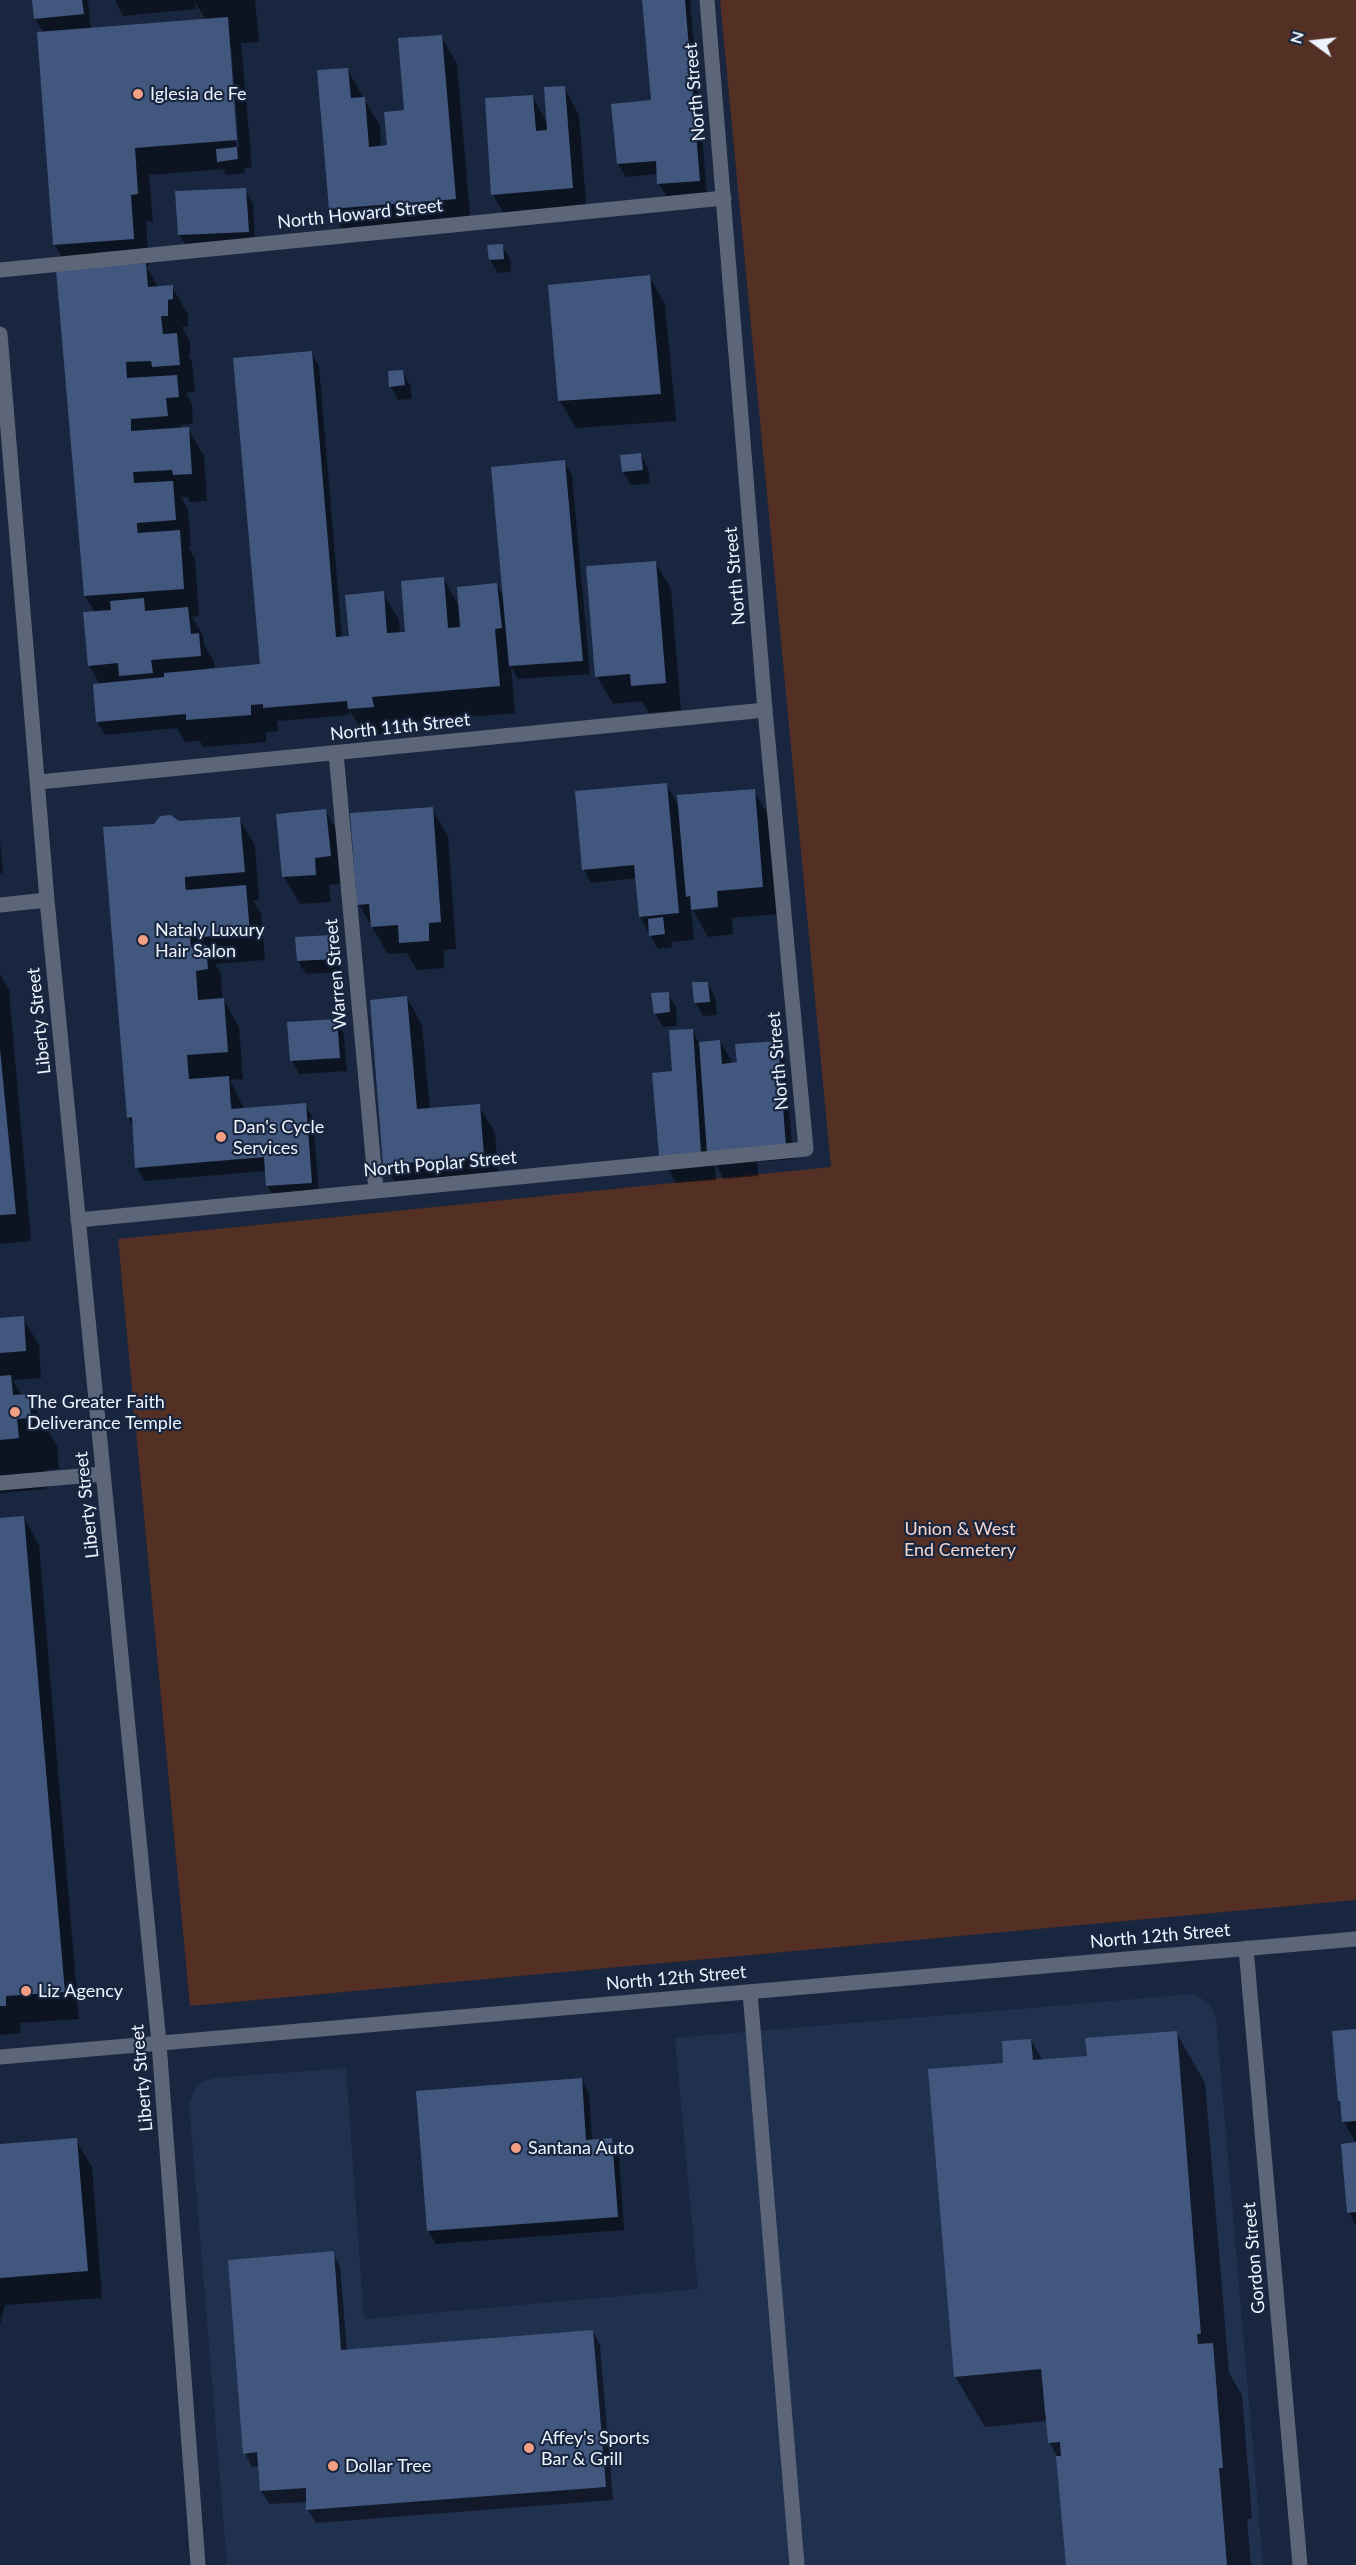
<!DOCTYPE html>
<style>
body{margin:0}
#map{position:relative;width:1356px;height:2565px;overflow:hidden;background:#19263f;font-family:Lato,sans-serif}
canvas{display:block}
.north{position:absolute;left:1284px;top:12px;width:60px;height:60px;-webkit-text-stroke:4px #19263f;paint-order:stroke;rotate:285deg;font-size:16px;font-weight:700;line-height:24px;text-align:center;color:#eef4fe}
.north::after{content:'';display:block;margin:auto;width:21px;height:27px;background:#eef4fe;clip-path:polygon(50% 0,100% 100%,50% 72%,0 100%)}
</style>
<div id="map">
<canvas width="1356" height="2565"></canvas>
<div class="north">N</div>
</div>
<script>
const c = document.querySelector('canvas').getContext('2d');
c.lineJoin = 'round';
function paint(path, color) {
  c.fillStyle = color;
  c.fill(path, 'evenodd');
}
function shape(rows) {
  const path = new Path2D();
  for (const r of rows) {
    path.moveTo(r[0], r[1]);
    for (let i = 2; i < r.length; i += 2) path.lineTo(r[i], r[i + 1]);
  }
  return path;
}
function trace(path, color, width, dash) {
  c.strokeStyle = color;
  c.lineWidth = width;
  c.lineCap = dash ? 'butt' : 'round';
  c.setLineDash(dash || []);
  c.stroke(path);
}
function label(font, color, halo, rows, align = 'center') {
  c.font = font + ' Lato,sans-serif';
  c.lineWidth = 4.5;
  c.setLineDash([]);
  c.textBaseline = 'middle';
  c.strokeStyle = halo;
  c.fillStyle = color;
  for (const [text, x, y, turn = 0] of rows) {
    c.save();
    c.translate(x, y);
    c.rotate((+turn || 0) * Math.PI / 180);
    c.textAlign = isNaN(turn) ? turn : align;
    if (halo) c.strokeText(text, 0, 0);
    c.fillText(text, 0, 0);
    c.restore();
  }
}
const built = shape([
 [1194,1994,1209,2003,1216,2018,1263,2565,227,2565,189,2103,197,2085,212,2078,346,2068,364,2319,698,2289,675,2038]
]);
const green = shape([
 [720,0,1356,0,1356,1900,190,2006,118,1239,831,1167]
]);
const shadow = shape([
 [34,0,88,0,91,30,206,20,195,2,196,9,123,16,115,0,255,0,259,42,241,43,252,167,244,168,245,173,226,175,223,169,149,175,153,221,146,222,149,266,146,266,158,287,172,287,188,314,188,326,182,327,190,341,190,355,188,355,192,362,195,392,186,393,192,404,193,424,181,425,181,429,188,429,204,456,207,501,190,502,187,497,181,497,188,510,191,547,188,547,195,559,199,616,192,617,203,636,204,644,214,662,215,670,261,666,311,352,319,366,342,638,350,637,383,593,399,620,400,634,407,633,444,579,460,608,497,585,504,598,564,462,572,475,590,674,518,679,511,666,515,713,387,724,388,734,366,735,349,710,349,715,277,721,278,731,266,732,266,742,203,747,200,741,185,742,177,728,105,735,97,721,100,685,89,665,95,613,85,596,70,271,55,245,39,34,44,33,35,19],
 [228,45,231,45,239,147,236,147],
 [644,0,690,0,707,194,667,197,659,184,658,174,626,177,618,164,652,101],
 [441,36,457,64,471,226,346,236,331,209,347,69,380,126,381,147,389,146],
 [564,87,579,115,587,215,509,222,493,195,532,96,548,125],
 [245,190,253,203,255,245,187,248,179,234],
 [502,246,510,259,511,272,498,273,490,260],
 [649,277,665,304,676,421,576,428,560,401,550,286],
 [402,371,410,385,412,399,398,400,391,387],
 [641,455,648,468,650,484,631,485,623,472],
 [655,562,671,589,681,710,649,713,642,701,613,704,597,676],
 [666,784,679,807,754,791,770,818,778,914,732,918,733,934,708,937,691,907,694,940,671,942,672,947,658,949,640,917,636,878,591,883,584,869],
 [432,809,448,836,456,949,444,950,444,968,417,970,407,953,388,954,359,905],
 [325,810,341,838,346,883,329,885,331,902,300,904,284,877,278,815],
 [239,818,255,846,259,900,253,900,261,914,265,960,215,964,221,974,222,997,239,1027,243,1079,230,1080,244,1109,305,1105,313,1118,319,1196,275,1199,267,1186,266,1171,145,1181,137,1168,134,1128,128,1117,178,823],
 [229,1104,232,1104,233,1116],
 [0,840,3,873,0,873],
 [331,936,339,950,341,972,306,974,298,961],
 [0,974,9,990,31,1241,0,1244],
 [708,983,715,997,717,1015,703,1016,695,1002],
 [668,994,676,1007,677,1026,663,1027,655,1013],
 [407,998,422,1025,430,1110,479,1106,495,1133,499,1183,400,1192,385,1164],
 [336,1020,344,1034,347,1071,299,1074,292,1061],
 [692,1030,699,1043,720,1041,733,1064,777,1042,785,1056,793,1159,757,1162,758,1176,724,1179,715,1163,716,1180,676,1183,660,1155,674,1073],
 [23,1318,39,1345,41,1378,13,1380,22,1396,28,1396,57,1446,59,1469,46,1470,47,1489,0,1493,0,1319],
 [24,1518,39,1545,79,2019,20,2023,21,2033,0,2035,0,1520],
 [1356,2030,1356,2143,1344,2122,1339,2101],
 [1176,2032,1205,2083,1229,2373,1242,2395,1252,2518,1247,2519,1251,2565,1067,2565,1058,2458,1049,2442,1047,2421,985,2427,955,2376,1005,2064,1031,2040,1043,2061,1088,2057],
 [581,2080,589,2093,592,2141,611,2140,619,2153,624,2230,436,2244,428,2231],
 [76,2140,92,2167,102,2298,5,2305,0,2325,0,2146],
 [1356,2144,1356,2225,1349,2212],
 [333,2253,340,2266,347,2351,593,2331,600,2345,613,2500,316,2523,308,2510,308,2502,269,2504,261,2491,259,2466,252,2467,245,2453]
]);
const building = shape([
 [32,0,82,0,84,14,34,19],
 [642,0,685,0,700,181,657,184,656,161,617,164,611,104,651,100],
 [228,17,237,140,135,148,138,194,131,195,134,239,53,245,37,32],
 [442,35,456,199,329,209,317,70,348,68,351,98,365,97,369,147,387,145,384,112,404,110,398,38],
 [565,86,573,188,491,195,485,98,533,95,536,131,547,130,544,87],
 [237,147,238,159,217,162,216,149],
 [246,188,249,232,178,235,175,191],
 [503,244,504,259,489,260,487,245],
 [146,263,148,287,173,285,173,299,168,300,168,316,161,316,163,334,177,333,180,365,152,367,151,361,126,362,127,378,177,375,179,397,166,398,168,416,131,419,131,431,189,427,192,474,173,475,172,470,133,472,134,483,173,481,176,520,137,523,137,527,138,533,180,530,184,589,84,596,56,270],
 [650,275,661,394,558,401,548,285],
 [312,351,336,637,349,636,345,595,384,591,387,633,405,632,401,581,444,577,448,628,460,627,457,587,497,583,502,628,495,629,500,686,372,697,374,707,348,709,347,701,263,708,263,704,251,705,251,715,186,720,186,714,96,722,93,684,164,677,164,673,260,664,233,358],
 [403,370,405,385,389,387,388,371],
 [641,453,643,470,622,472,620,455],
 [565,460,583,661,509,666,491,467],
 [656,561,666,683,631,686,630,674,595,677,586,566],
 [144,598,145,611,188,607,191,634,199,633,201,656,151,660,153,673,119,676,118,663,88,666,83,612,111,610,110,601],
 [667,783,679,913,639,917,634,865,582,870,575,791],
 [755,789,763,887,717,891,718,907,691,910,690,896,686,897,677,795],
 [433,807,441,922,429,923,429,941,399,943,398,925,371,927,369,904,357,905,350,813],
 [326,809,331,856,315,858,316,875,282,877,276,814],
 [171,815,179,821,240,817,245,872,185,877,185,882,186,890,246,885,250,933,190,938,191,947,206,945,208,969,196,971,198,1000,224,998,228,1052,187,1055,189,1079,229,1076,231,1109,306,1103,312,1183,266,1186,264,1157,135,1168,132,1117,127,1118,103,827,154,824,160,816],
 [663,917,665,934,649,936,648,919],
 [332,935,334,959,297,961,295,937],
 [692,982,708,982,710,1002,694,1003],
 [669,992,670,1012,654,1014,651,993],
 [407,996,417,1109,480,1104,484,1156,383,1165,370,1000],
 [337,1019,340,1058,290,1061,287,1022],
 [693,1029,701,1153,659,1156,652,1073,672,1071,669,1030],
 [720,1040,722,1064,737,1062,735,1044,778,1041,786,1146,707,1152,699,1042],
 [0,1049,16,1214,0,1215],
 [24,1316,26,1351,0,1353,0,1318],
 [11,1375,13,1395,29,1394,31,1418,17,1419,19,1438,0,1440,0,1376],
 [24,1516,65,1992,6,1996,6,2006,0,2006,0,1518],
 [1356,2029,1356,2121,1342,2122,1340,2101,1338,2101,1332,2031],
 [1177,2031,1201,2334,1197,2334,1198,2344,1213,2343,1223,2468,1219,2468,1227,2565,1066,2565,1056,2456,1061,2456,1060,2442,1048,2443,1041,2369,954,2377,928,2069,1003,2063,1002,2041,1031,2039,1033,2060,1087,2056,1085,2038],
 [582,2078,586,2140,612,2138,618,2217,427,2231,416,2091],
 [77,2138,88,2271,0,2278,0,2144],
 [1356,2142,1356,2212,1347,2213,1341,2144],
 [334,2251,341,2350,593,2330,606,2487,306,2510,306,2488,260,2491,257,2452,243,2454,228,2260]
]);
const lane = shape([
 [336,753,376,1190],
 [78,1220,806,1149,765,710,707,0],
 [750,1992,797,2565]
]);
const street = shape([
 [0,270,724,198],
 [0,334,47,900,159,2043,198,2565],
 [39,782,765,710],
 [0,905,47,900],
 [0,1483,103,1474],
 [1246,1948,1300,2565],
 [0,2057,1356,1939]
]);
const markers = [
 [138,94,6,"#f39f84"],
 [143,940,6,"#f39f84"],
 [221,1137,6,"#f39f84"],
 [15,1412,6,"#f39f84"],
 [26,1991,6,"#f39f84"],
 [516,2148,6,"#f39f84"],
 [529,2448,6,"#f39f84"],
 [333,2466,6,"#f39f84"]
];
const streetNames = [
 ["North Street",695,92,-95],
 ["North Howard Street",360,214,-6],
 ["North Street",735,576,-95],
 ["North 11th Street",400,727,-6],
 ["Warren Street",336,974,-95],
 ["Liberty Street",39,1021,-96],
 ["North Street",778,1061,-95],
 ["North Poplar Street",440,1164,-5],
 ["Liberty Street",87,1505,-96],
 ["North 12th Street",1160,1936,-5],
 ["North 12th Street",676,1978,-5],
 ["Liberty Street",142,2078,-95],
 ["Gordon Street",1254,2258,-95]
];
const poiNames = [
 ["Iglesia de Fe",150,94],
 ["Nataly Luxury",155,930],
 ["Hair Salon",155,951],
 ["Dan's Cycle",233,1127],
 ["Services",233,1148],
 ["The Greater Faith",27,1402],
 ["Deliverance Temple",27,1423],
 ["Liz Agency",38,1991],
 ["Santana Auto",528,2148],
 ["Affey's Sports",541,2438],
 ["Bar & Grill",541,2459],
 ["Dollar Tree",345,2466]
];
const parkNames = [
 ["Union & West",960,1529],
 ["End Cemetery",960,1550]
];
paint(built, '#20304f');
paint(green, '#542f23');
paint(shadow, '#0007');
paint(building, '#42577e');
trace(lane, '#5c6678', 15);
trace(street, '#5c6678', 15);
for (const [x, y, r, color] of markers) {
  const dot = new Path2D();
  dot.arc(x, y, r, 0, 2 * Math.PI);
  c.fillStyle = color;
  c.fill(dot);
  trace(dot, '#19263f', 2);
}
label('18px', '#eef4fe', '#19263f', streetNames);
label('18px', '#eef4fe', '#19263f', poiNames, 'left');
label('18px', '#f6d4ca', '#19263f', parkNames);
</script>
